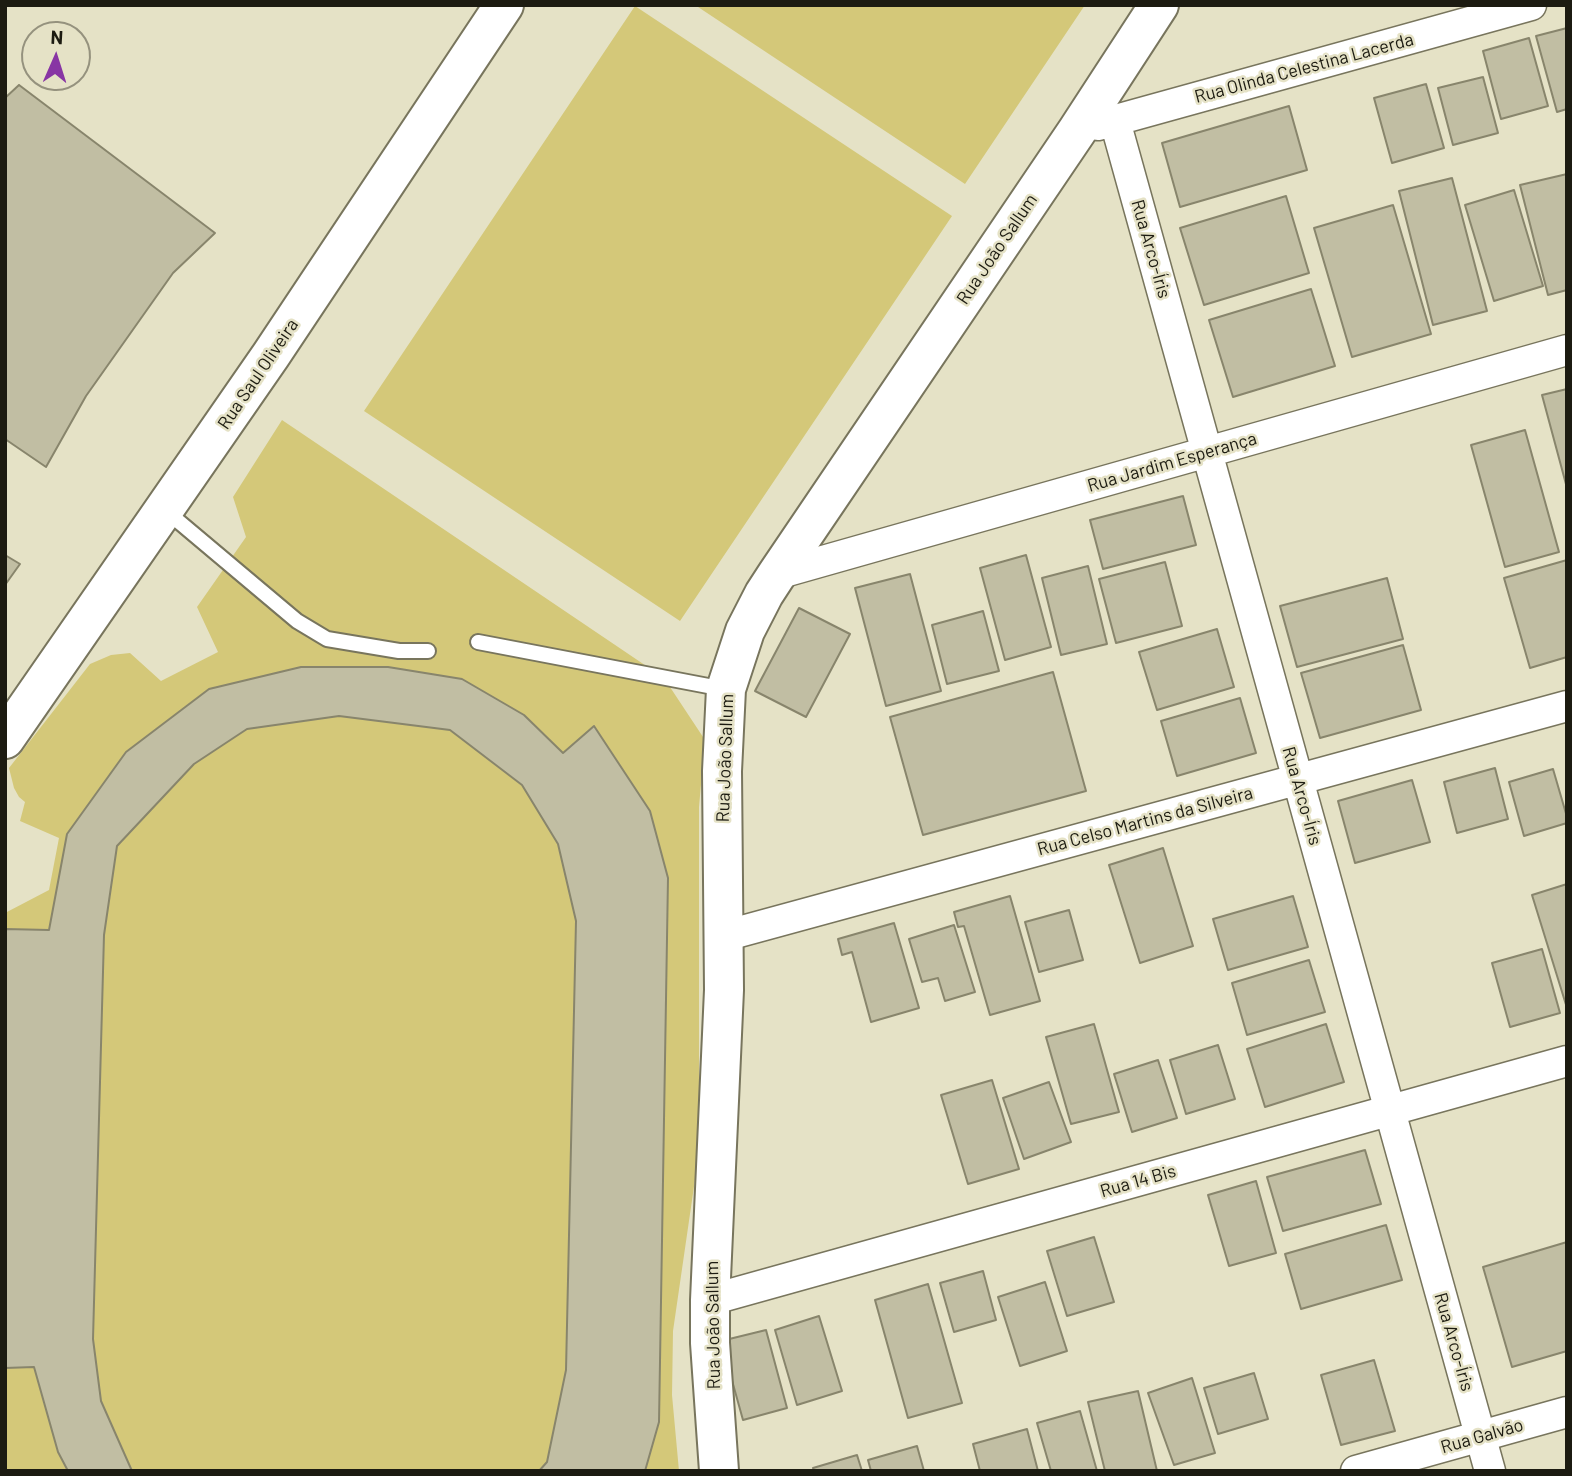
<!DOCTYPE html>
<meta charset="utf-8">
<style>
body{margin:0}
#map{position:relative;width:1572px;height:1476px;overflow:hidden;background:#e5e2c6;font-family:Barlow,sans-serif}
canvas{display:block}
.frame{position:absolute;inset:0;border:7px solid #1c1b11;pointer-events:none}
.north{position:absolute;left:21px;top:21px;width:70px;height:70px;box-sizing:border-box;background:#e5e2c6;border:2px solid #95927e;border-radius:50%;rotate:3deg;font-size:19px;font-weight:700;line-height:28px;text-align:center;color:#1c1b11}
.north::after{content:'';display:block;margin:auto;width:24px;height:32px;background:#8835a4;clip-path:polygon(50% 0,100% 100%,50% 72%,0 100%)}
</style>
<div id="map">
<canvas width="1572" height="1476"></canvas>
<div class="frame"></div>
<div class="north">N</div>
</div>
<script>
const c = document.querySelector('canvas').getContext('2d');
c.lineJoin = 'round';
function paint(path, color) {
  c.fillStyle = color;
  c.fill(path, 'evenodd');
}
function shape(rows) {
  const path = new Path2D();
  for (const r of rows) {
    path.moveTo(r[0], r[1]);
    for (let i = 2; i < r.length; i += 2) path.lineTo(r[i], r[i + 1]);
  }
  return path;
}
function trace(path, color, width, dash) {
  c.strokeStyle = color;
  c.lineWidth = width;
  c.lineCap = dash ? 'butt' : 'round';
  c.setLineDash(dash || []);
  c.stroke(path);
}
function label(font, color, halo, rows, align = 'center') {
  c.font = font + ' Barlow,sans-serif';
  c.lineWidth = 5;
  c.setLineDash([]);
  c.textBaseline = 'middle';
  c.strokeStyle = halo;
  c.fillStyle = color;
  for (const [text, x, y, turn = 0] of rows) {
    c.save();
    c.translate(x, y);
    c.rotate((+turn || 0) * Math.PI / 180);
    c.textAlign = isNaN(turn) ? turn : align;
    if (halo) c.strokeText(text, 0, 0);
    c.fillText(text, 0, 0);
    c.restore();
  }
}
const green = shape([
 [695,5,1085,5,965,184],
 [635,6,952,216,680,621,364,411],
 [282,420,664,678,705,740,699,807,699,1152,673,1331,672,1395,679,1471,5,1471,5,913,49,890,59,838,20,821,25,802,19,797,14,788,9,768,90,664,111,655,130,653,161,681,218,652,197,607,246,537,233,497]
]);
const building = shape([
 [1567,28,1567,109,1557,112,1536,36,1567,28],
 [1529,38,1548,106,1501,119,1483,51,1529,38],
 [1483,77,1498,133,1453,145,1438,88,1483,77],
 [1426,84,1444,148,1392,163,1374,98,1426,84],
 [19,85,215,233,173,273,86,396,46,467,5,439,5,98,19,85],
 [1289,106,1307,170,1180,207,1162,143,1289,106],
 [1567,174,1567,290,1548,295,1520,185,1567,174],
 [1452,178,1487,311,1433,325,1399,191,1452,178],
 [1514,190,1543,286,1494,301,1465,205,1514,190],
 [1286,196,1309,273,1204,305,1180,228,1286,196],
 [1393,205,1431,334,1352,357,1314,228,1393,205],
 [1311,289,1335,366,1233,397,1209,320,1311,289],
 [1567,389,1567,488,1542,395,1567,389],
 [1525,430,1559,552,1505,567,1471,445,1525,430],
 [1183,496,1196,545,1103,569,1090,520,1183,496],
 [5,555,20,564,5,585,5,555],
 [1026,555,1051,647,1005,660,980,568,1026,555],
 [1567,560,1567,657,1530,668,1504,578,1567,560],
 [1165,562,1182,626,1116,643,1099,579,1165,562],
 [1088,566,1107,644,1061,655,1042,578,1088,566],
 [910,574,941,691,886,706,855,588,910,574],
 [1387,578,1403,639,1297,667,1280,606,1387,578],
 [799,608,850,634,806,717,755,691,799,608],
 [983,611,999,671,947,684,932,625,983,611],
 [1217,629,1234,687,1157,710,1139,652,1217,629],
 [1403,645,1421,710,1320,738,1301,673,1403,645],
 [301,667,388,667,462,679,524,715,563,753,594,726,650,811,668,878,659,1422,645,1471,539,1471,547,1462,566,1370,576,921,558,844,522,785,450,730,339,716,247,729,194,764,117,846,104,935,93,1339,101,1401,132,1471,68,1471,58,1452,34,1367,5,1368,5,929,49,930,67,834,126,752,209,689,301,667],
 [1053,672,1086,791,923,835,890,717,1053,672],
 [1240,698,1256,753,1177,776,1161,721,1240,698],
 [1495,768,1508,819,1457,833,1444,782,1495,768],
 [1553,769,1567,817,1567,823,1524,836,1509,782,1553,769],
 [1412,780,1430,842,1355,863,1338,801,1412,780],
 [1163,848,1193,946,1140,963,1109,865,1163,848],
 [1567,884,1567,1008,1532,895,1567,884],
 [1010,896,1040,1001,990,1015,964,926,958,927,954,912,1010,896],
 [1293,896,1308,947,1228,970,1213,919,1293,896],
 [1069,910,1083,960,1039,972,1025,922,1069,910],
 [894,923,919,1008,871,1022,852,952,842,955,838,939,894,923],
 [954,925,975,992,945,1001,938,978,922,982,909,939,954,925],
 [1542,949,1560,1013,1510,1027,1492,963,1542,949],
 [1309,960,1325,1012,1247,1035,1232,983,1309,960],
 [1094,1024,1119,1112,1071,1124,1046,1037,1094,1024],
 [1326,1024,1344,1082,1265,1107,1247,1049,1326,1024],
 [1218,1045,1235,1099,1186,1114,1170,1060,1218,1045],
 [1158,1060,1177,1118,1132,1132,1114,1074,1158,1060],
 [992,1080,1019,1169,968,1184,941,1095,992,1080],
 [1049,1082,1071,1142,1024,1159,1003,1098,1049,1082],
 [1365,1150,1381,1204,1283,1231,1267,1177,1365,1150],
 [1256,1181,1276,1253,1229,1266,1208,1195,1256,1181],
 [1386,1225,1402,1280,1301,1309,1285,1254,1386,1225],
 [1094,1237,1114,1302,1067,1316,1047,1251,1094,1237],
 [1567,1242,1567,1351,1512,1367,1483,1267,1567,1242],
 [983,1271,996,1320,954,1332,940,1283,983,1271],
 [1045,1282,1067,1351,1020,1366,998,1297,1045,1282],
 [928,1284,962,1403,908,1418,875,1300,928,1284],
 [819,1316,842,1391,797,1405,775,1330,819,1316],
 [766,1330,787,1408,743,1420,721,1341,766,1330],
 [1374,1360,1395,1431,1341,1445,1321,1375,1374,1360],
 [1254,1373,1268,1419,1218,1434,1204,1388,1254,1373],
 [1192,1378,1215,1453,1174,1465,1148,1393,1192,1378],
 [1138,1391,1157,1471,1105,1471,1088,1402,1138,1391],
 [1080,1411,1097,1471,1051,1471,1037,1423,1080,1411],
 [1027,1429,1038,1471,980,1471,973,1444,1027,1429],
 [917,1446,924,1471,871,1471,868,1460,917,1446],
 [857,1455,862,1471,814,1471,813,1468,857,1455]
]);
const lane = shape([
 [165,510,297,621,327,639,399,651,428,651],
 [478,642,724,689]
]);
const street = shape([
 [1115,121,1490,1471],
 [1098,125,1531,5],
 [777,574,1567,350],
 [724,936,1567,706],
 [710,1300,1567,1061],
 [1356,1471,1567,1412]
]);
const secondary = shape([
 [5,739,271,355,504,5],
 [719,1471,710,1343,710,1300,724,990,722,771,726,689,745,631,764,594,777,574,1077,131,1159,5]
]);
const streetNames = [
 ["Rua Olinda Celestina Lacerda",1304,68,-15],
 ["Rua João Sallum",997,249,-56],
 ["Rua Arco-Íris",1151,249,74],
 ["Rua Saul Oliveira",258,374,-56],
 ["Rua Jardim Esperança",1172,462,-16],
 ["Rua João Sallum",725,758,-88],
 ["Rua Arco-Íris",1302,796,74],
 ["Rua Celso Martins da Silveira",1145,821,-15],
 ["Rua 14 Bis",1138,1181,-16],
 ["Rua João Sallum",713,1325,-91],
 ["Rua Arco-Íris",1454,1342,74],
 ["Rua Galvão",1482,1436,-16]
];
paint(green, '#d4c879');
paint(building, '#c1bea3');
trace(building, '#88856c', 2);
trace(lane, '#78755d', 18);
trace(street, '#78755d', 33);
trace(secondary, '#78755d', 42);
trace(lane, '#fff', 14);
trace(street, '#fff', 30);
trace(secondary, '#fff', 38);
label('18px', '#1c1b11', '#e5e2c6', streetNames);
</script>
